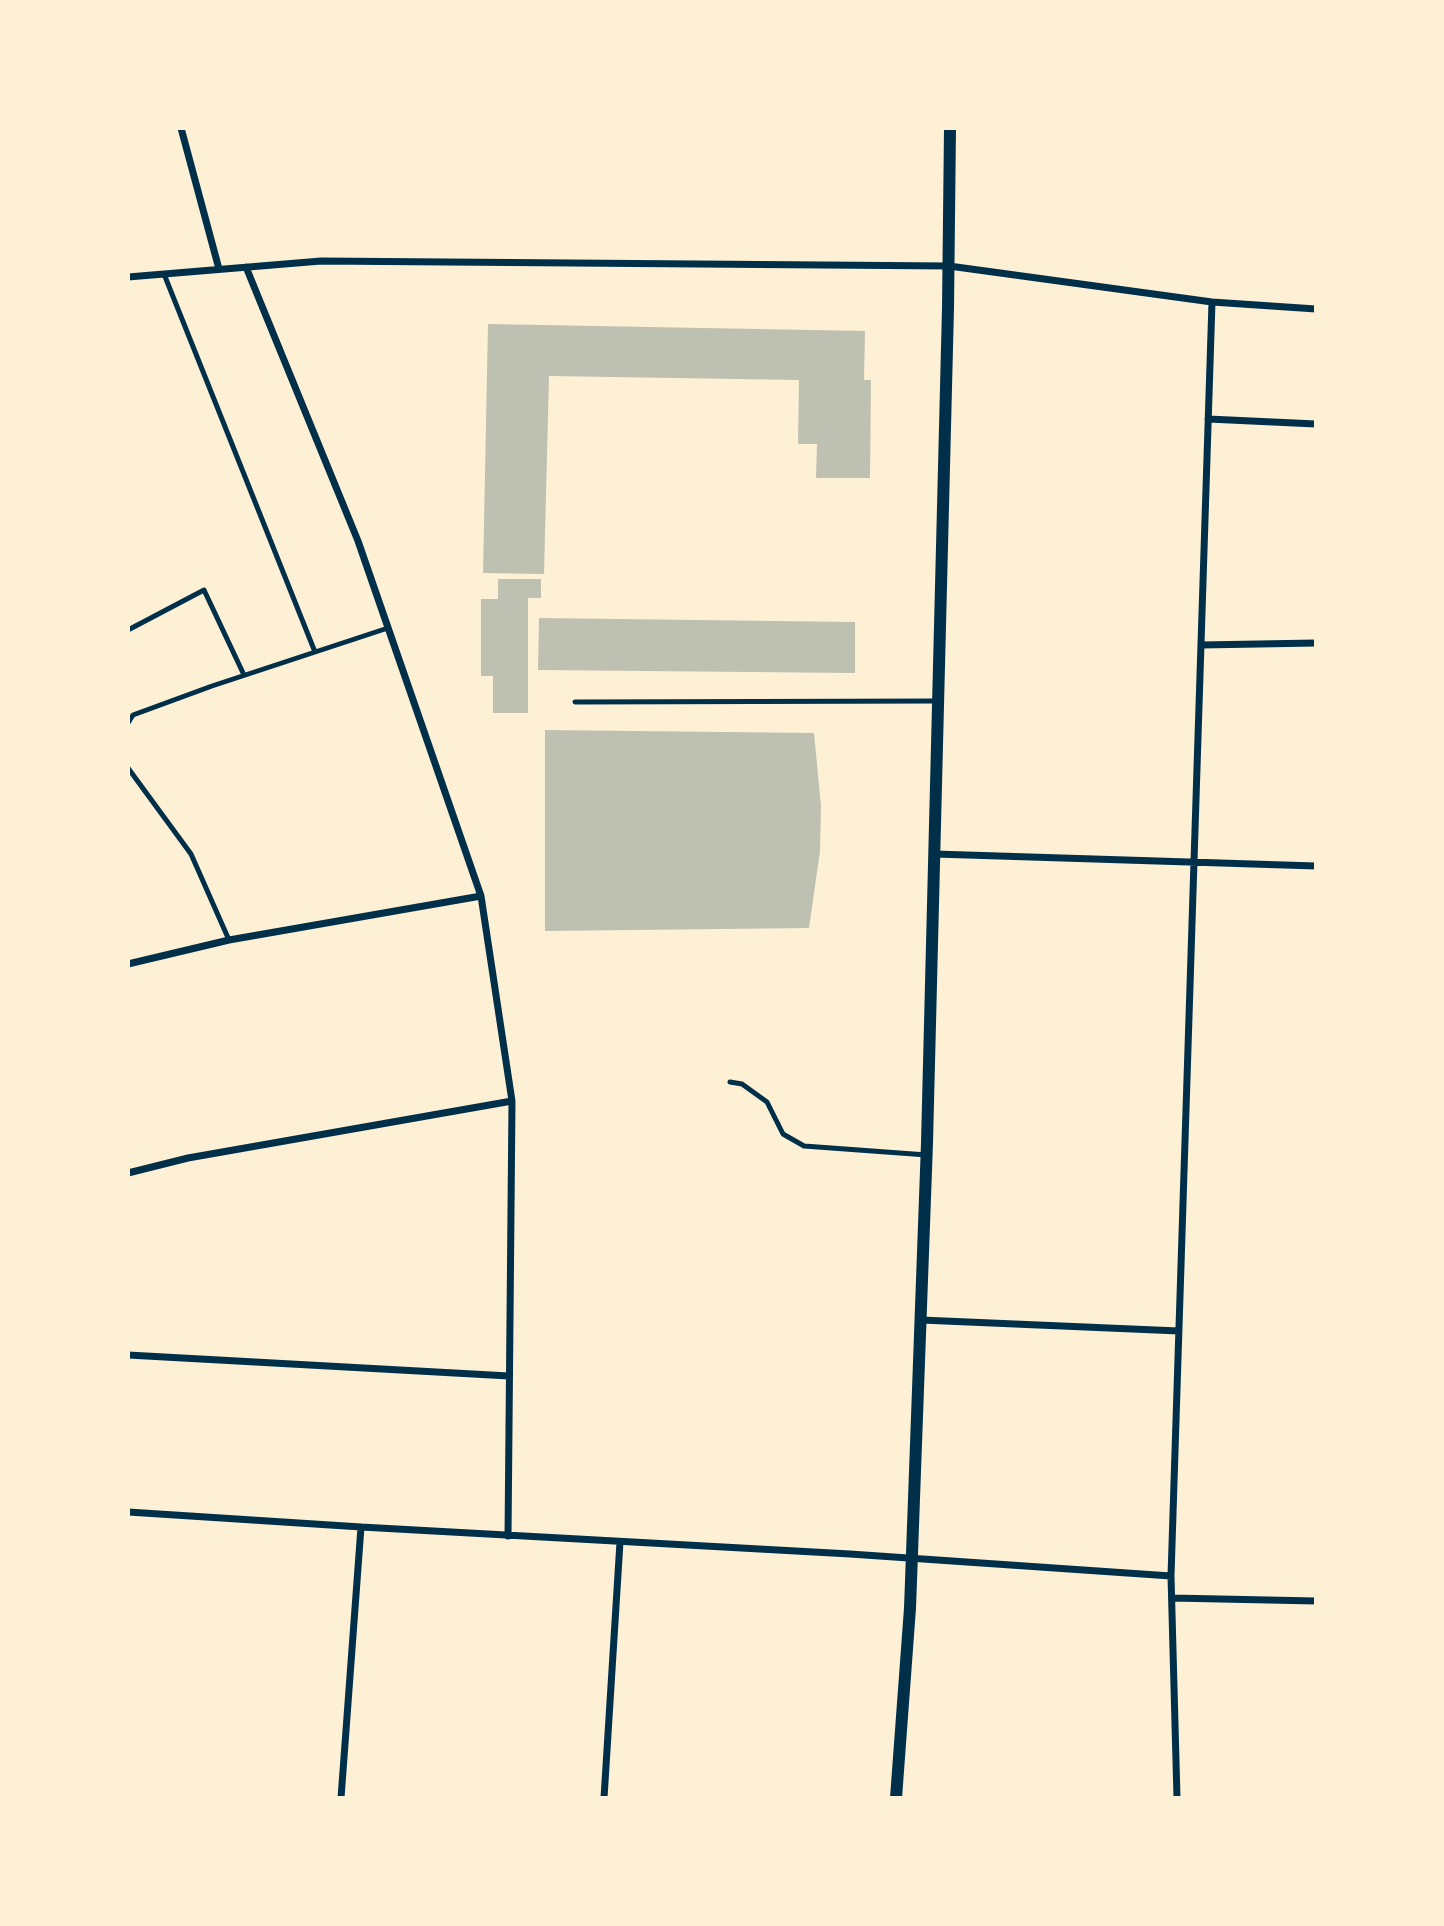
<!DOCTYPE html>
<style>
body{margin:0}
#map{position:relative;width:1444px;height:1926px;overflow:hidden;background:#fdf0d5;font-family:Barlow,sans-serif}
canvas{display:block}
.frame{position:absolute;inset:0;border:130px solid #fdf0d5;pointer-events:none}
</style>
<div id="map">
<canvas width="1444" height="1926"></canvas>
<div class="frame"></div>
</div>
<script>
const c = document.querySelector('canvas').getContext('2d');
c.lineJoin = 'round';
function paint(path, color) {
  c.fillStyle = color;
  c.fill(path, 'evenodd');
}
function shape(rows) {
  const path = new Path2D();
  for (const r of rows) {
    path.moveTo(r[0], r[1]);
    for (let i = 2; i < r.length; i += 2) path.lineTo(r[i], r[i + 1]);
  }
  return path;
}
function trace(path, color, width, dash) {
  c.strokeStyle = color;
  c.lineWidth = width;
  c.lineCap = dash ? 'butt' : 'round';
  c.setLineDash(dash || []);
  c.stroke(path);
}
const building = shape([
 [488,324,865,331,864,380,871,380,870,478,816,478,817,444,798,444,799,380,549,376,544,574,483,573],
 [498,579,541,579,541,598,528,598,528,713,493,713,493,676,481,676,481,599,498,599],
 [539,618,855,622,855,673,538,670],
 [545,730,814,733,821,806,820,851,809,928,545,931]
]);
const service = shape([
 [164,274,315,652],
 [128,630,204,590,244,675],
 [575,702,939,701],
 [128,723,133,715,212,686,388,628],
 [128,768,191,854,229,940],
 [730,1082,742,1084,767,1102,783,1134,804,1146,927,1155]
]);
const minor = shape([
 [181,128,219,269],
 [246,267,358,541,481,896,512,1101,508,1536],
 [128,277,321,261,949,266,1212,302,1316,309],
 [1208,419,1316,424],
 [1201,645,1316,643],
 [935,854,1316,866],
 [128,964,229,940,481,896],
 [128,1173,188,1158,512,1101],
 [921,1320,1179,1331],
 [128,1355,509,1376],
 [128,1512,361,1527,850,1554,1171,1576],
 [1172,1598,1316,1601],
 [341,1798,361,1527],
 [604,1798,620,1542],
 [1177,1798,1171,1576,1212,302]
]);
const tertiary = shape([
 [896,1798,910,1608,927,1143,948,308,950,128]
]);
paint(building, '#bec0b2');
trace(service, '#003049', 5);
trace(minor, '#003049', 7);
trace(tertiary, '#003049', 12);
</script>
